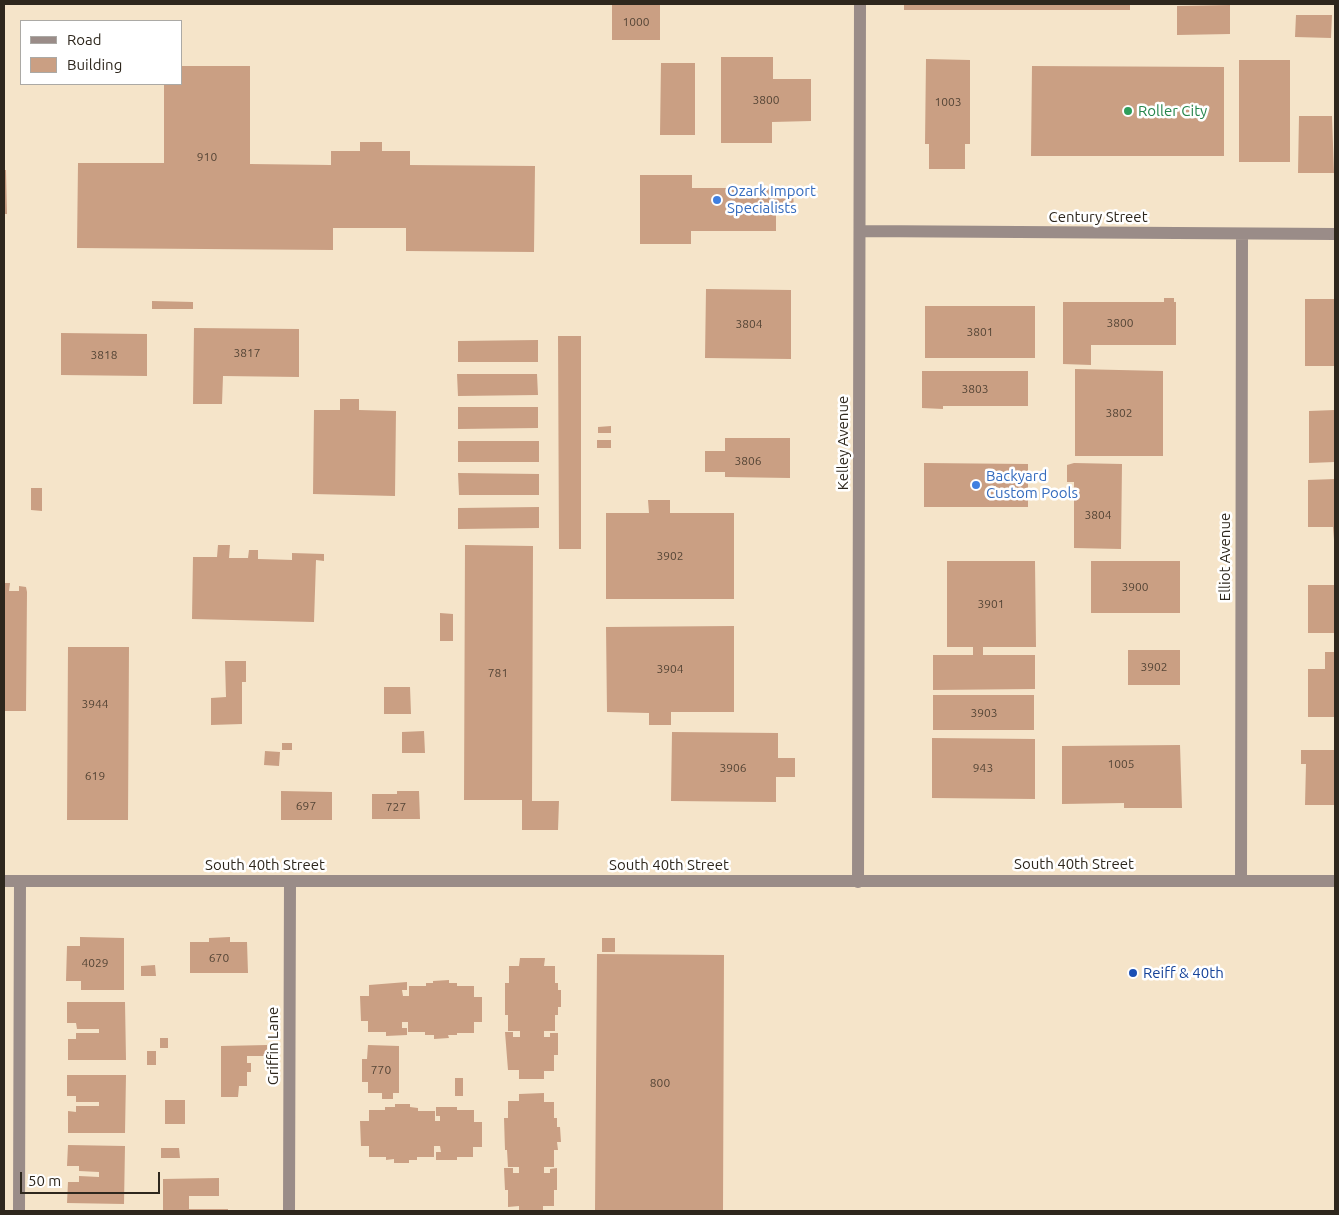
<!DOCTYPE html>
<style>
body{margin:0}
#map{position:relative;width:1339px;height:1215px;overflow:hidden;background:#f5e4c9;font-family:Ubuntu,sans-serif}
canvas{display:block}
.frame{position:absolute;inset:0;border:5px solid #2e271d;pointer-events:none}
.legend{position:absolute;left:20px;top:20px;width:162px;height:65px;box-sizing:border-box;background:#fff;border:1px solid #aba9a5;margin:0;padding:6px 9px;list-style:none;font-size:15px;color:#2e271d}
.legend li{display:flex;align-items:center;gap:10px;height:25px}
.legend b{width:25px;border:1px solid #aba9a5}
.scale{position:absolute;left:20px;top:1172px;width:140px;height:22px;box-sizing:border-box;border:2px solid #2e271d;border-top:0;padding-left:6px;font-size:15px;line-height:18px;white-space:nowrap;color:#2e271d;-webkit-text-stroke:4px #fff;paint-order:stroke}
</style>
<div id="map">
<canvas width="1339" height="1215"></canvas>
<div class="frame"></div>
<ul class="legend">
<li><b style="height:6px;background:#9a8c88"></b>Road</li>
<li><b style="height:14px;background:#ca9f83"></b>Building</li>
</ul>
<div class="scale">50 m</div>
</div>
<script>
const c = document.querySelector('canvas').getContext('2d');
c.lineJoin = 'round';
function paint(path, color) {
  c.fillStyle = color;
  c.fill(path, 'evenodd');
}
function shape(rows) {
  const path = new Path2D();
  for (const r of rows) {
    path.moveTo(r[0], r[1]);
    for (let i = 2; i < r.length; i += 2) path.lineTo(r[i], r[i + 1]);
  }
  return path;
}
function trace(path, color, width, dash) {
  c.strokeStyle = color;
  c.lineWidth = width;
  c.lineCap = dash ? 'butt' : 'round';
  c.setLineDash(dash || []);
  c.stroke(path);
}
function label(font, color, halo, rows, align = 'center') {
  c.font = font + ' Ubuntu,sans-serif';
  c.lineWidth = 5;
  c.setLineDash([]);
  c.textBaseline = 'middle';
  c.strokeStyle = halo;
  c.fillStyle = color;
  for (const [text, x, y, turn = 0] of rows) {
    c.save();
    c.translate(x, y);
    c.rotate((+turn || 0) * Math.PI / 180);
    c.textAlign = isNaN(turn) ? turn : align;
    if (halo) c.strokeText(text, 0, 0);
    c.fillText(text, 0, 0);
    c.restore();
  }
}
const building = shape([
 [612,4,660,4,660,40,612,40],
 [904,4,1130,4,1130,10,904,10],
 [1230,5,1230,34,1177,35,1177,6],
 [1296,15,1332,15,1331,38,1295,37],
 [721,57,773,57,773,79,811,79,811,121,772,122,772,143,721,143],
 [926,59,970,60,970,144,965,144,965,169,929,169,929,144,925,144],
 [1239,60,1290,60,1290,162,1239,162],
 [661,63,695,63,695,135,660,135],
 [181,66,250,66,250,164,331,165,331,151,360,151,360,142,382,142,382,151,410,151,410,165,535,166,534,252,406,251,406,228,333,228,333,250,77,248,78,163,164,163,164,84,181,84],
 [1032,66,1224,67,1224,156,1031,156],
 [1299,116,1332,116,1334,173,1298,173],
 [4,170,6,170,7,214,4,214],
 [640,175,692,175,692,188,793,188,794,213,776,213,776,231,691,231,691,244,640,244],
 [706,289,791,290,791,359,705,358],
 [1164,298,1174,298,1174,302,1176,302,1176,345,1091,345,1091,365,1063,364,1063,302,1164,302],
 [1305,299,1335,299,1335,366,1305,366],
 [152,301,193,302,193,309,152,309],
 [925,306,1035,306,1035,358,925,358],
 [194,328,299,329,299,377,223,376,222,404,193,404],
 [61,333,147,334,147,376,61,375],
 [558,336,581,336,581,549,559,549],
 [538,340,538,362,458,362,458,341],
 [1075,369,1163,371,1163,456,1075,456],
 [922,371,1028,371,1028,406,943,406,943,409,922,408],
 [457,374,537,374,538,395,458,396],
 [340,399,359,399,359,410,396,411,395,496,313,494,314,410,340,410],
 [458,407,538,407,538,428,458,429],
 [1335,410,1335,462,1309,463,1309,411],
 [611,426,611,433,598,433,598,427],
 [725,438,790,438,790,478,725,477,725,472,705,472,705,451,725,451],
 [597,440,611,440,611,448,597,448],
 [458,441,539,441,539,462,458,462],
 [924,463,1028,464,1028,507,924,507],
 [1074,463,1122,464,1121,549,1074,548,1074,482,1067,482,1067,465],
 [458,473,539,474,539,495,459,495],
 [1335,479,1335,540,1334,540,1333,527,1308,527,1308,480],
 [31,488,42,488,42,511,31,510],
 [648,500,670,500,670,513,734,513,734,599,606,599,606,513,649,513],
 [539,507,539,528,458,529,458,508],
 [218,545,230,545,229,558,248,558,249,550,258,550,258,559,292,560,292,553,324,554,324,561,316,560,314,622,192,619,193,557,217,557],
 [465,545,533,546,532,801,559,801,558,830,522,830,522,800,464,800],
 [947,561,1035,561,1036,647,983,647,983,655,1035,655,1035,689,933,690,933,655,973,655,973,647,947,647],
 [1091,561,1180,561,1180,613,1091,613],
 [4,583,10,583,9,591,19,591,19,586,26,587,27,592,26,711,4,711],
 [1308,585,1335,585,1335,633,1308,633],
 [440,613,453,614,453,641,440,641],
 [734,626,734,712,671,712,671,725,649,725,649,713,607,712,606,627],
 [68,647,129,647,128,820,67,820],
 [1128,650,1180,650,1180,685,1128,685],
 [1325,652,1335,652,1335,717,1308,717,1308,669,1325,669],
 [225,661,246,661,246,682,242,682,242,724,211,725,211,698,226,697],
 [384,687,410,687,411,714,384,714],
 [933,695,1034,695,1034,730,933,730],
 [424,731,425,753,402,753,402,732],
 [672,732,778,733,778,758,795,758,795,777,776,777,776,802,671,801],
 [932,738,1035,739,1035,799,932,798],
 [282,743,292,743,292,750,282,750],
 [1180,745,1182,808,1124,808,1124,803,1062,804,1062,746],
 [1301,750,1335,750,1335,805,1305,805,1306,764,1301,764],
 [265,751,280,752,279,766,264,765],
 [281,791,332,792,332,820,281,820],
 [397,791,419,791,420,819,372,819,372,794,397,794],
 [80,937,124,938,124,990,81,990,81,981,66,981,67,946,80,946],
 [230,937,230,942,247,942,248,973,190,973,190,942,209,942,209,938],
 [602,938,615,938,615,952,602,952],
 [597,954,724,955,723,1211,595,1211],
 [520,958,545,958,544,966,555,966,555,983,558,983,558,990,561,990,561,1007,558,1007,558,1015,555,1015,555,1031,544,1031,544,1037,550,1037,550,1033,558,1033,558,1055,554,1055,554,1071,544,1071,544,1079,519,1079,519,1070,508,1070,505,1032,513,1032,513,1037,520,1037,520,1031,508,1031,508,1015,505,1015,505,983,509,983,509,966,519,966],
 [155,965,156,976,141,976,141,966],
 [449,980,449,983,457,983,457,986,474,986,474,997,482,997,482,1022,474,1022,474,1033,457,1033,457,1035,448,1035,449,1038,434,1039,434,1035,425,1035,425,1032,408,1032,408,1022,402,1022,402,1028,407,1028,407,1035,386,1036,386,1032,368,1032,368,1021,361,1021,360,996,369,996,369,985,407,982,407,990,402,990,403,996,409,996,409,986,426,986,426,983,433,983,433,981],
 [67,1002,125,1002,126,1060,68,1060,68,1039,76,1039,76,1033,99,1033,99,1029,77,1029,76,1023,67,1023],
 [160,1038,168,1038,168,1048,160,1048],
 [267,1045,267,1056,247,1056,247,1063,251,1063,251,1072,247,1072,247,1086,239,1086,238,1097,221,1097,221,1046],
 [368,1045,399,1046,399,1093,393,1093,393,1099,382,1099,382,1093,368,1093,368,1082,362,1082,362,1059,367,1059],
 [147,1051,156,1051,156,1065,147,1065],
 [67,1075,126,1075,125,1133,68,1133,68,1111,76,1112,76,1106,99,1106,99,1102,76,1102,76,1096,67,1096],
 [455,1078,463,1078,463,1096,455,1096],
 [544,1093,544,1102,554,1102,554,1118,557,1118,557,1127,560,1127,561,1142,557,1142,558,1150,554,1150,554,1167,544,1167,544,1173,550,1173,550,1169,557,1168,557,1190,554,1190,554,1206,543,1206,543,1211,519,1211,519,1206,508,1207,508,1190,505,1190,504,1168,513,1168,513,1173,519,1173,519,1167,508,1167,507,1150,505,1150,504,1118,508,1118,508,1101,519,1101,519,1094],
 [165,1100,185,1100,185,1124,165,1124],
 [395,1104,410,1104,410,1107,418,1108,418,1111,435,1111,435,1121,440,1121,440,1116,436,1116,436,1107,457,1107,457,1110,474,1110,474,1122,482,1122,482,1147,473,1147,473,1157,457,1157,457,1160,436,1160,436,1152,441,1152,440,1146,434,1146,434,1157,417,1157,417,1160,409,1160,409,1163,394,1163,394,1159,386,1160,386,1157,369,1157,369,1146,361,1146,360,1121,369,1121,369,1110,385,1110,385,1107,395,1107],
 [68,1145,125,1146,124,1204,67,1203,68,1182,79,1182,79,1176,99,1177,99,1172,79,1171,79,1166,67,1166],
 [161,1148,179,1148,180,1158,161,1158],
 [219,1178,219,1196,189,1196,189,1209,228,1209,228,1211,163,1211,163,1179]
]);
const minor = shape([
 [860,231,1335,234],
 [1241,881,1242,234],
 [858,882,860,4],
 [19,1211,20,881],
 [289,1211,290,881]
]);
const tertiary = shape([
 [4,881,1335,881]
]);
const markers = [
 [1128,111,5,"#2e9e5b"],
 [717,200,5,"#3f7fe0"],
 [976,485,5,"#3f7fe0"],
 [1133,973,5,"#1a4fb4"]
];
const numberNames = [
 ["1000",636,22],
 ["3800",766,100],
 ["1003",948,102],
 ["910",207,157],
 ["3800",1120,323],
 ["3804",749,324],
 ["3801",980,332],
 ["3817",247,353],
 ["3818",104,355],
 ["3803",975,389],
 ["3802",1119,413],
 ["3806",748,461],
 ["3804",1098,515],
 ["3902",670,556],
 ["3900",1135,587],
 ["3901",991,604],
 ["3902",1154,667],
 ["3904",670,669],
 ["781",498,673],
 ["3944",95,704],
 ["3903",984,713],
 ["1005",1121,764],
 ["3906",733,768],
 ["943",983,768],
 ["619",95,776],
 ["697",306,806],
 ["727",396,807],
 ["670",219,958],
 ["4029",95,963],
 ["770",381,1070],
 ["800",660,1083]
];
const leisureNames = [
 ["Roller City",1138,111]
];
const shopNames = [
 ["Ozark Import",727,191],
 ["Specialists",727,208],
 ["Backyard",986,476],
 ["Custom Pools",986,493]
];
const streetNames = [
 ["Century Street",1098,217],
 ["Kelley Avenue",843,443,-90],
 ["Elliot Avenue",1225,557,-90],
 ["South 40th Street",1074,864],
 ["South 40th Street",265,865],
 ["South 40th Street",669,865],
 ["Griffin Lane",273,1046,-90]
];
const transitNames = [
 ["Reiff & 40th",1143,973]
];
paint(building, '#ca9f83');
trace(minor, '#9a8c88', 12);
trace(tertiary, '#9a8c88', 12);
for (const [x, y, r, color] of markers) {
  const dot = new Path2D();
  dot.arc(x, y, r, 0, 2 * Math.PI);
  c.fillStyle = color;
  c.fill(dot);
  trace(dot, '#fff', 2);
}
label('12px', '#554536', null, numberNames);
label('15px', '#27864d', '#fff', leisureNames, 'left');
label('15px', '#366cbe', '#fff', shopNames, 'left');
label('15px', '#2e271d', '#fff', streetNames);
label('15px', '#164399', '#fff', transitNames, 'left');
</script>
